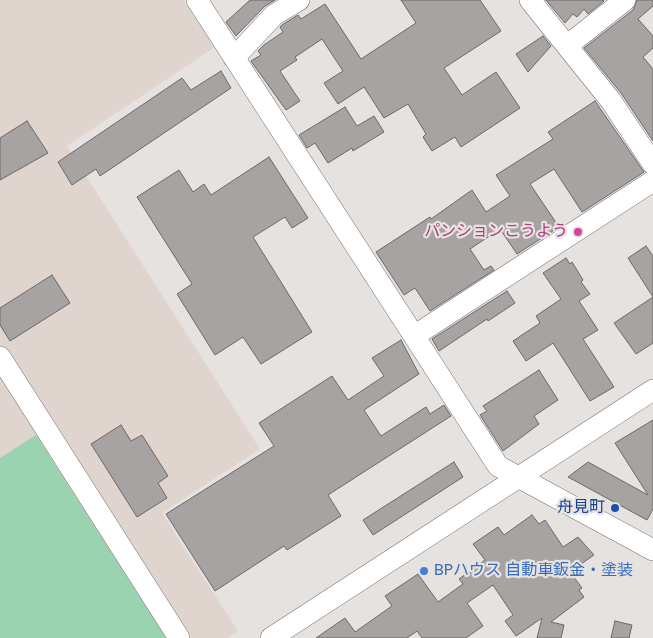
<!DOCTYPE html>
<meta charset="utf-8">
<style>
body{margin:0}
canvas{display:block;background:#e6e2e0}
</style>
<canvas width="653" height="638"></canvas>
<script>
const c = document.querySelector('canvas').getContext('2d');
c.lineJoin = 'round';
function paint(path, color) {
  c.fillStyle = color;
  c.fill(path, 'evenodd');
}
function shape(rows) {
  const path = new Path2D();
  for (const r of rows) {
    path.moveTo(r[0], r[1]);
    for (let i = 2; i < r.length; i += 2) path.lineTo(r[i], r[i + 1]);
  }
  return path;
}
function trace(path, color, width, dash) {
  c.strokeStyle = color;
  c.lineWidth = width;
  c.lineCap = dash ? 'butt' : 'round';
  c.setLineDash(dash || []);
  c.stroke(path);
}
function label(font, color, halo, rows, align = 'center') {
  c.font = font + ' Poppins,"Noto Sans JP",sans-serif';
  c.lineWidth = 4.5;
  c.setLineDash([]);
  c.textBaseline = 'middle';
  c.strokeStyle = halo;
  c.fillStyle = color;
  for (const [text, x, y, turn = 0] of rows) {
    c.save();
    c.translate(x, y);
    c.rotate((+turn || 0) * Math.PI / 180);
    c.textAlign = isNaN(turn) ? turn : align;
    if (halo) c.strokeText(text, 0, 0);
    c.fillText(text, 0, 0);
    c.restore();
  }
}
const built = shape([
 [0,0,184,0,215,47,67,146,260,449,162,513,238,631,228,638,0,638]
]);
const green = shape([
 [36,435,166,638,0,638,0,458]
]);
const building = shape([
 [250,0,275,0,265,6,236,36,226,22,250,0],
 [401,0,480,0,501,31,444,68,462,95,496,72,520,108,461,147,455,137,432,151,423,137,426,134,408,104,384,118,364,87,338,104,324,83,343,71,322,39,295,57,297,60,280,71,300,101,286,110,251,61,261,55,258,51,264,45,283,32,280,27,282,25,298,15,301,19,325,4,361,59,416,23,401,0],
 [546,0,603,0,604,1,588,14,584,9,577,17,573,14,565,23,546,0],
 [637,0,653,0,653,6,638,19,653,36,653,48,643,57,653,69,653,141,621,93,584,48,633,10,637,0],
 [543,36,551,46,528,72,516,54,543,36],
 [221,71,231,88,100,176,96,169,72,185,58,162,182,78,191,90,221,71],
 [595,101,644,172,582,212,554,169,530,184,559,227,517,254,500,229,470,249,484,270,491,266,494,270,430,311,415,288,404,295,376,252,430,217,431,219,472,190,486,212,510,196,496,175,553,139,548,132,595,101],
 [345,107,357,126,374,116,384,132,353,151,352,148,328,163,315,143,307,148,299,135,345,107],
 [27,121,48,153,0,180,0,138,27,121],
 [269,157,308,218,292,228,285,217,253,237,312,332,261,364,243,337,215,355,177,294,192,284,137,197,179,170,193,192,204,184,211,195,269,157],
 [646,246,653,256,653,297,628,258,646,246],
 [566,258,570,264,572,262,583,280,581,282,590,294,579,301,598,330,583,339,614,387,590,401,553,343,526,361,513,341,540,323,536,316,561,299,543,273,566,258],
 [52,275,70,303,10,341,0,325,0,308,52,275],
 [507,291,515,303,488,321,487,319,439,351,432,339,507,291],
 [653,297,653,343,636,354,614,323,653,297],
 [401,340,419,374,364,410,381,436,426,407,430,414,444,405,451,416,328,495,341,516,287,550,284,546,215,591,166,514,274,446,259,423,332,376,348,400,384,376,372,358,401,340],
 [539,370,558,400,534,416,539,424,503,451,480,415,487,411,483,406,539,370],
 [653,420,653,509,647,520,568,477,588,462,648,495,615,443,653,420],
 [121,425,131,441,142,435,168,476,158,483,167,498,137,517,91,444,121,425],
 [454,462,463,477,373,535,363,520,454,462],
 [532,515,539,524,545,520,563,547,578,537,594,555,570,572,582,588,579,590,584,597,551,622,564,625,561,638,537,638,542,618,516,636,505,621,513,615,493,585,467,603,483,626,466,638,422,638,417,631,407,638,316,638,345,618,355,632,392,606,385,596,418,574,438,602,463,584,459,579,485,560,473,544,498,527,504,535,532,515],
 [615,621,632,625,629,638,611,638,615,621]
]);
const minor = shape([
 [197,0,498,466,653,550],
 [530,0,611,101,653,164],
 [568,45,625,0],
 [234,58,274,15,299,0],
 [414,336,653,181],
 [0,357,179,638],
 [271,638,653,390]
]);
const markers = [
 [578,232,5,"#d1479c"],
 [615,508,5,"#1a4fb4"],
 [424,571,5,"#3f7fe0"]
];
const hotelNames = [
 ["パンションこうよう",568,232]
];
const transitNames = [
 ["舟見町",605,508]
];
const shopNames = [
 ["BPハウス 自動車鈑金・塗装",434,571]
];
paint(built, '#e0d5ce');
paint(green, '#99d3b0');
paint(building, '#a8a3a3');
trace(building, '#6c6867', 1);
trace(minor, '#767371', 22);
trace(minor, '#fff', 21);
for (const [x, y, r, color] of markers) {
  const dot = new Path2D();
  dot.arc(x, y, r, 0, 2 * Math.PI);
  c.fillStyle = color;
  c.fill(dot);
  trace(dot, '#e6e2e0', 2);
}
label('16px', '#b23c85', '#e6e2e0', hotelNames, 'right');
label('16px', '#164399', '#e6e2e0', transitNames, 'right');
label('16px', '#366cbe', '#e6e2e0', shopNames, 'left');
</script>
